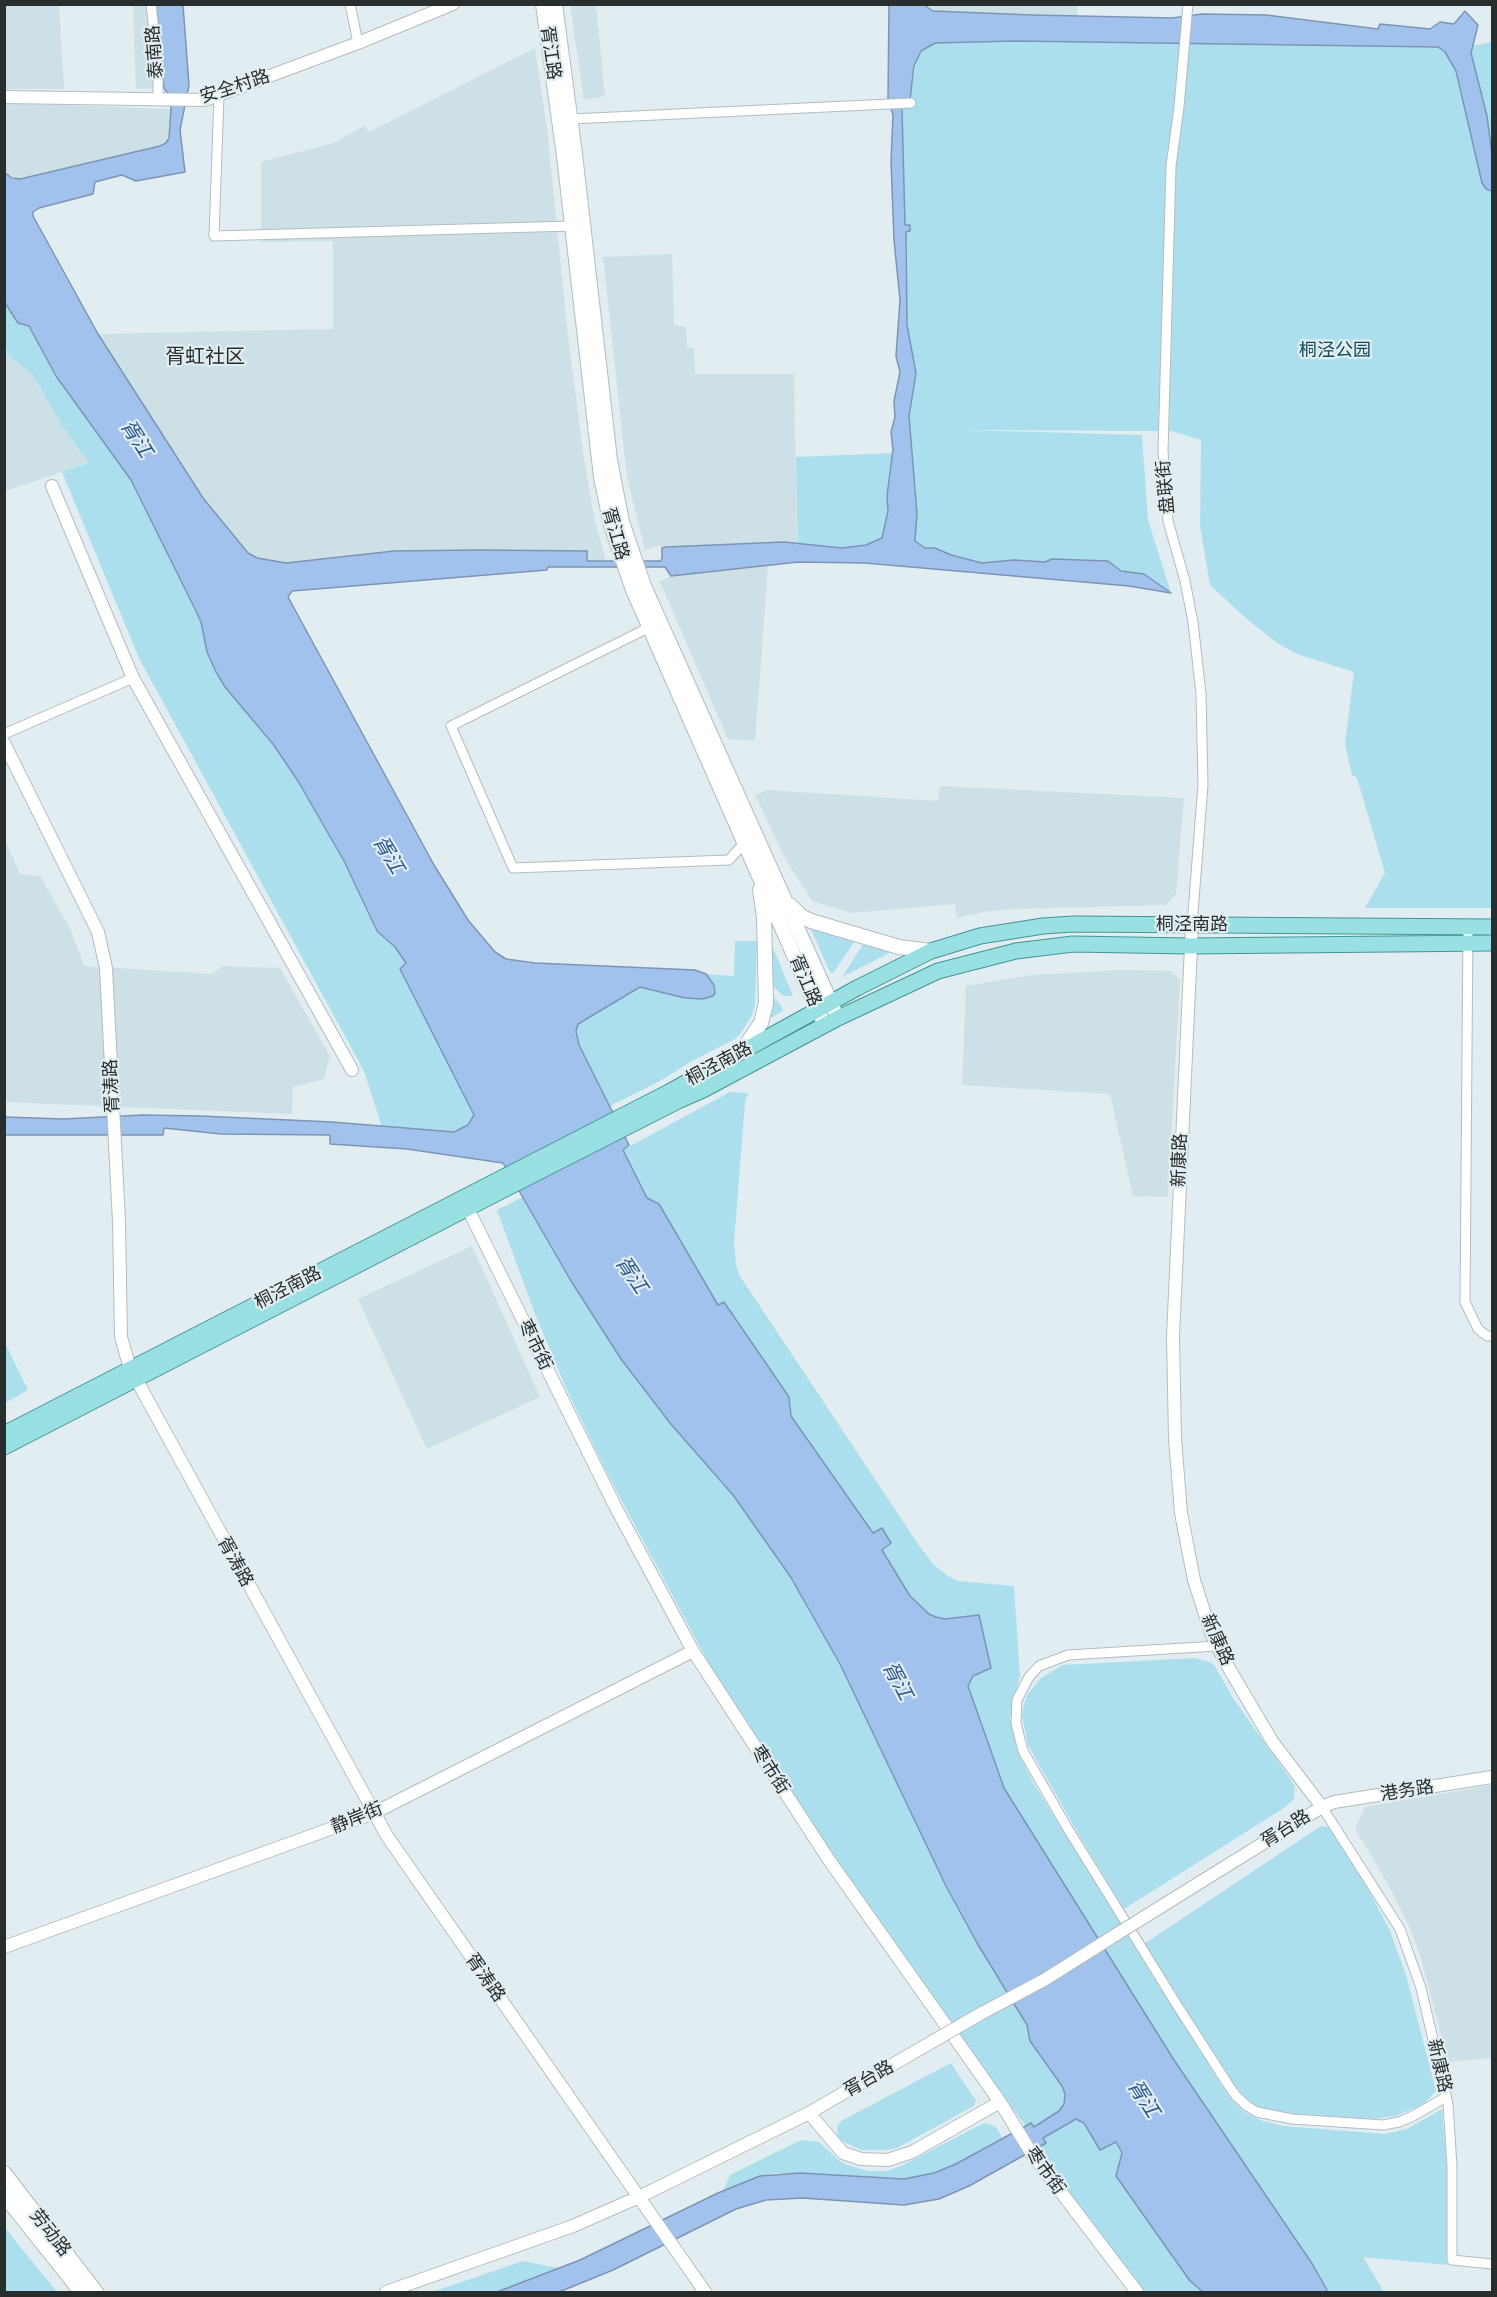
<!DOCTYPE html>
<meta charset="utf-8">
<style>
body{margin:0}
#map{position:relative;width:1497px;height:2297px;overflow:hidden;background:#e1edf1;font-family:"PT Sans Narrow",sans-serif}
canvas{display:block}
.frame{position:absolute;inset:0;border:6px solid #282d2e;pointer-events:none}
</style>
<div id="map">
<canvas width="1497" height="2297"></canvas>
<div class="frame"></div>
</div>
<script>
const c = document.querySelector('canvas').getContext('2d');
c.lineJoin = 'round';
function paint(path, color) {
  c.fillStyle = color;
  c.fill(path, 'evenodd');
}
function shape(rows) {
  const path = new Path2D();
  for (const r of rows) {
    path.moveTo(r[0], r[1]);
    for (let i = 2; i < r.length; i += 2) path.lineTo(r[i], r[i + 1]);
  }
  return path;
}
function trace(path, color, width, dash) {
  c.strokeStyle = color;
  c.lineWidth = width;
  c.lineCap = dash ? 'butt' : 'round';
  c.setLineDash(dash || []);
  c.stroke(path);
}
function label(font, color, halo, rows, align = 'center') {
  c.font = font + ' "PT Sans Narrow","Noto Sans SC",sans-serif';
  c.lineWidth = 4.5;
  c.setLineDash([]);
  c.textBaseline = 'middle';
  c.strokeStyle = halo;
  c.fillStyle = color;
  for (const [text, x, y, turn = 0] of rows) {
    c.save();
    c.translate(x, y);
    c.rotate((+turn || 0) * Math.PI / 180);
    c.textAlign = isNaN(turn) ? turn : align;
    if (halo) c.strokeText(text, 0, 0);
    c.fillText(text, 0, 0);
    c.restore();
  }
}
const built = shape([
 [4,5,59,5,64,89,5,89],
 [133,5,156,5,164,88,136,89],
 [570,5,596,5,605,96,584,100],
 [924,5,1077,5,1077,16,933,11],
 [535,48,547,128,567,328,584,459,595,522,606,560,587,561,587,551,479,550,394,551,286,563,257,558,248,553,203,498,98,334,333,329,333,241,261,242,261,162,333,143,364,126,369,132],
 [4,103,171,109,170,133,166,143,160,146,16,179,5,172],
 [672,254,674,325,686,327,687,348,694,348,695,374,794,374,797,544,784,542,662,548,659,545,645,550,627,477,603,257],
 [4,347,9,356,33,375,62,426,89,463,5,491],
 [768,566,755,741,728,739,660,582,671,576],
 [940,786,1184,798,1176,894,1166,905,1012,909,989,911,957,918,955,904,851,913,812,901,785,858,755,795,768,790,938,801],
 [4,837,20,874,40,876,70,928,84,966,212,974,223,966,280,968,330,1056,324,1079,293,1087,292,1114,5,1102],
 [1120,970,1171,971,1180,980,1168,1197,1133,1196,1110,1094,962,1085,966,986,1031,975],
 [472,1246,540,1397,427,1449,358,1299],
 [1492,1785,1492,2058,1448,2062,1422,1962,1410,1928,1387,1882,1355,1829,1365,1807]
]);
const green = shape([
 [1015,41,1432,46,1472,46,1492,42,1492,908,1365,908,1385,873,1357,778,1352,775,1345,744,1354,672,1297,654,1276,642,1249,621,1210,585,1200,526,1201,440,1171,431,965,430,1142,435,1148,520,1171,593,1129,586,865,563,798,562,796,457,892,453,891,432,909,429,909,416,916,373,907,325,906,231,910,231,910,226,905,225,902,108,910,99,917,58,921,51,935,43],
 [4,303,18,323,29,326,56,376,131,480,195,609,201,622,207,652,216,672,225,687,273,744,298,781,344,862,376,931,395,947,406,963,400,969,473,1113,473,1120,461,1130,454,1132,382,1127,364,1071,139,658,62,472,89,463,62,426,33,375,9,356,5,347],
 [810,927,855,941,833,973,830,972],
 [735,941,757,941,755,1005,752,1015,741,1033,735,1039,692,1061,660,1081,610,1106,579,1045,576,1031,578,1024,640,987,685,998,713,996,715,993,714,985,706,974,734,976],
 [771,943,793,996,784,996,771,985],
 [864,943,889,951,889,953,842,977],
 [771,995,780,1004,783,1011,767,1020],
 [730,1092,748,1093,745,1102,734,1243,736,1265,740,1276,918,1544,933,1564,948,1576,958,1581,1014,1586,1020,1676,1010,1718,1017,1750,1034,1784,1227,2094,1244,2112,1260,2120,1283,2126,1385,2134,1407,2129,1442,2109,1447,2165,1447,2265,1363,2257,1384,2292,1328,2292,1313,2265,1174,2060,1016,1808,1004,1788,969,1691,969,1680,979,1672,945,1619,929,1614,910,1596,882,1550,891,1543,873,1534,791,1416,789,1397,725,1302,719,1305,659,1204,647,1198,623,1150],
 [523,1197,571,1281,621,1359,670,1423,733,1495,790,1576,840,1664,977,1943,1027,2025,1030,2042,1062,2086,1066,2097,1063,2107,1054,2115,1033,2128,1031,2124,1026,2126,945,2020,820,1840,714,1673,606,1471,567,1390,535,1314,497,1210],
 [5,1343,28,1390,5,1403,4,1403],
 [1195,1658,1213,1663,1233,1698,1291,1780,1295,1787,1294,1799,1284,1808,1124,1909,1079,1835,1028,1745,1022,1716,1024,1704,1027,1695,1041,1678,1063,1665],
 [1321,1826,1333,1828,1342,1839,1390,1931,1406,1975,1436,2091,1424,2104,1396,2116,1373,2119,1273,2113,1254,2105,1238,2090,1144,1944],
 [951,2063,976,2101,974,2106,897,2148,887,2150,861,2150,842,2141,838,2137,837,2128,841,2121],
 [1076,2119,1084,2123,1100,2150,1115,2142,1190,2281,1203,2292,1144,2292,1065,2186,1038,2147,1046,2143,1043,2138],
 [984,2123,995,2126,1003,2139,956,2164,934,2173,904,2179,800,2173,775,2173,760,2176,723,2191,730,2175,801,2140,819,2142,841,2162,850,2166,869,2171,887,2171,901,2166],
 [5,2227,13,2238,57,2292,5,2292],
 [523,2261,558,2268,497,2292,432,2292]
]);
const water = shape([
 [156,5,183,5,189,85,180,130,185,172,136,181,122,175,95,182,93,194,39,208,33,212,33,216,98,334,203,498,248,553,257,558,286,563,394,551,479,550,587,551,587,561,660,561,662,559,662,548,666,547,784,542,842,548,866,545,882,538,888,511,887,496,893,449,891,432,895,417,894,401,900,372,896,356,900,300,894,240,891,161,893,115,888,100,889,5,924,5,933,11,1032,15,1172,18,1202,14,1266,15,1378,29,1380,24,1430,29,1440,22,1454,24,1465,11,1478,25,1471,53,1487,116,1492,155,1492,191,1486,189,1482,183,1456,71,1445,52,1438,47,1015,41,935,43,921,51,914,66,909,108,902,108,905,225,910,225,910,231,906,232,907,325,916,373,909,416,917,514,915,541,925,548,935,548,951,555,982,563,1014,560,1045,562,1052,559,1108,561,1121,571,1144,574,1171,593,1129,586,865,563,798,562,671,576,665,567,548,567,547,570,292,591,288,597,434,865,468,920,495,952,506,959,535,963,695,970,706,974,714,985,715,993,713,996,703,999,685,998,640,987,578,1024,576,1031,579,1045,629,1145,623,1150,647,1198,659,1204,718,1305,724,1302,789,1397,791,1416,873,1533,882,1528,891,1543,882,1550,910,1596,929,1614,936,1617,945,1619,979,1615,991,1668,973,1676,968,1686,1004,1788,1174,2060,1313,2265,1328,2292,1203,2292,1190,2281,1116,2176,1122,2153,1116,2142,1100,2150,1084,2123,1076,2119,1043,2138,1046,2143,969,2186,939,2199,904,2205,802,2198,766,2200,736,2209,613,2270,559,2292,497,2292,580,2260,718,2193,760,2176,800,2173,904,2179,934,2173,956,2164,1031,2123,1034,2127,1059,2111,1064,2104,1065,2094,1062,2086,1030,2041,1027,2025,977,1943,946,1886,840,1664,790,1576,733,1495,670,1423,621,1359,571,1281,503,1163,407,1149,330,1144,330,1135,221,1134,164,1128,163,1135,5,1135,5,1117,63,1119,142,1115,201,1116,332,1122,454,1132,468,1125,474,1115,400,969,406,963,395,947,377,931,344,861,298,781,273,744,225,687,216,672,207,652,201,622,195,609,131,480,56,376,29,326,18,323,5,303,4,172,12,178,20,179,160,146,166,143,169,138,171,109,169,95,164,88,156,5]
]);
const minor = shape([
 [151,4,158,66,158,100],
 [350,4,358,43],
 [1188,4,1179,107,1171,166,1163,451,1168,521,1185,581,1193,622,1201,694,1203,785,1192,925],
 [219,96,214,236,572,226],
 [571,119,911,103],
 [650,627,451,726,513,868,729,860,745,842],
 [4,734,133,678],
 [1468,927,1465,1302,1478,1329,1487,1336,1492,1336],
 [1217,1646,1068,1655,1039,1666,1029,1677,1017,1700,1016,1723,1023,1751,1068,1829,1177,2005,1227,2083,1236,2096,1247,2106,1257,2112,1292,2119,1383,2125,1399,2122,1413,2116,1446,2097],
 [1322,1807,1400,1929,1421,1988,1448,2104,1452,2167,1452,2260,1492,2264]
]);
const tertiary = shape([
 [4,97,205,100,358,43,453,4],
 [52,486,133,678,352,1070],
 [4,743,98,932,106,968,119,1222,121,1337,130,1368,387,1836,705,2292],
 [1192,925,1173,1336,1175,1439,1181,1513,1194,1580,1211,1633,1227,1665,1272,1741,1322,1807],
 [468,1209,615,1506,693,1651,829,1860,1000,2102,1032,2154,1137,2292],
 [1228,1865,1322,1807,1334,1802,1492,1777],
 [4,1947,374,1813,693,1651],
 [982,2013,1044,1980,1117,1934],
 [809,2113,843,2153,861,2159,888,2160,912,2152,1000,2102],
 [386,2292,573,2226,639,2197,809,2113,852,2088]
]);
const secondary = shape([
 [543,4,564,156,601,477,611,525,633,590,822,1019],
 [555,4,575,154,610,460,622,522,644,586,835,1012],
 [790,905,801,916,811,921,899,947,931,951],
 [742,1051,761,1023,766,1003,764,917,760,890],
 [4,2173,96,2292],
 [4,2195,81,2292]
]);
const primary = shape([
 [4,1434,669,1092,857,988,931,951,980,936,1043,926,1073,924,1492,927],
 [4,1447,509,1187,678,1101,703,1090,838,1018,938,971,1016,951,1073,944,1189,946,1492,943]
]);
const tertiaryBridge = shape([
 [1117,1934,1228,1865],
 [852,2088,982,2013]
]);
const streetNames = [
 ["泰南路",155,52,-94],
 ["胥江路",550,53,82],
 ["安全村路",235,87,-18],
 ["盘联街",1166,487,-95],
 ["胥江路",615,534,74],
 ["桐泾南路",1192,925],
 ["胥江路",805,981,67],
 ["桐泾南路",719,1064,-28],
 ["胥涛路",112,1086,-93],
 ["新康路",1180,1160,-88],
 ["桐泾南路",288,1288,-27],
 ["枣市街",535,1345,64],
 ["胥涛路",235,1562,61],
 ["新康路",1217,1640,66],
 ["枣市街",770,1770,57],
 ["港务路",1407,1791,-9],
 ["静岸街",357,1818,-22],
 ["胥台路",1286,1829,-32],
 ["胥涛路",485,1978,55],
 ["新康路",1439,2066,77],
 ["胥台路",869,2079,-30],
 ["枣市街",1045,2171,54],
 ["劳动路",50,2233,52]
];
const parkNames = [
 ["桐泾公园",1335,351]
];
const neighbourhoodNames = [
 ["胥虹社区",205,357]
];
const waterNames = [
 ["胥江",136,439,57],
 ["胥江",388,855,59],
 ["胥江",631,1275,56],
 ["胥江",897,1681,62],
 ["胥江",1143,2099,57]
];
paint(built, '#cce0e6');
paint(green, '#acdfee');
paint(water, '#a1c2ed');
trace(water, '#7d95b4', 1.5);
trace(minor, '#b1bdc0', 11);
trace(tertiary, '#b1bdc0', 14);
trace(secondary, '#b1bdc0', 16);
trace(primary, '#449496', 17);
trace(minor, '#fff', 9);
trace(tertiary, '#fff', 12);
trace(secondary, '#fff', 14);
trace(primary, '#98e0e2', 15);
trace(tertiaryBridge, '#b1bdc0', 14, []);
trace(tertiaryBridge, '#fff', 12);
label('18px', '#282d2e', '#e1edf1', streetNames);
label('18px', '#114b58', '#e1edf1', parkNames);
label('20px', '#282d2e', '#e1edf1', neighbourhoodNames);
label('italic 20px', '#2a568c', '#e1edf1', waterNames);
</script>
